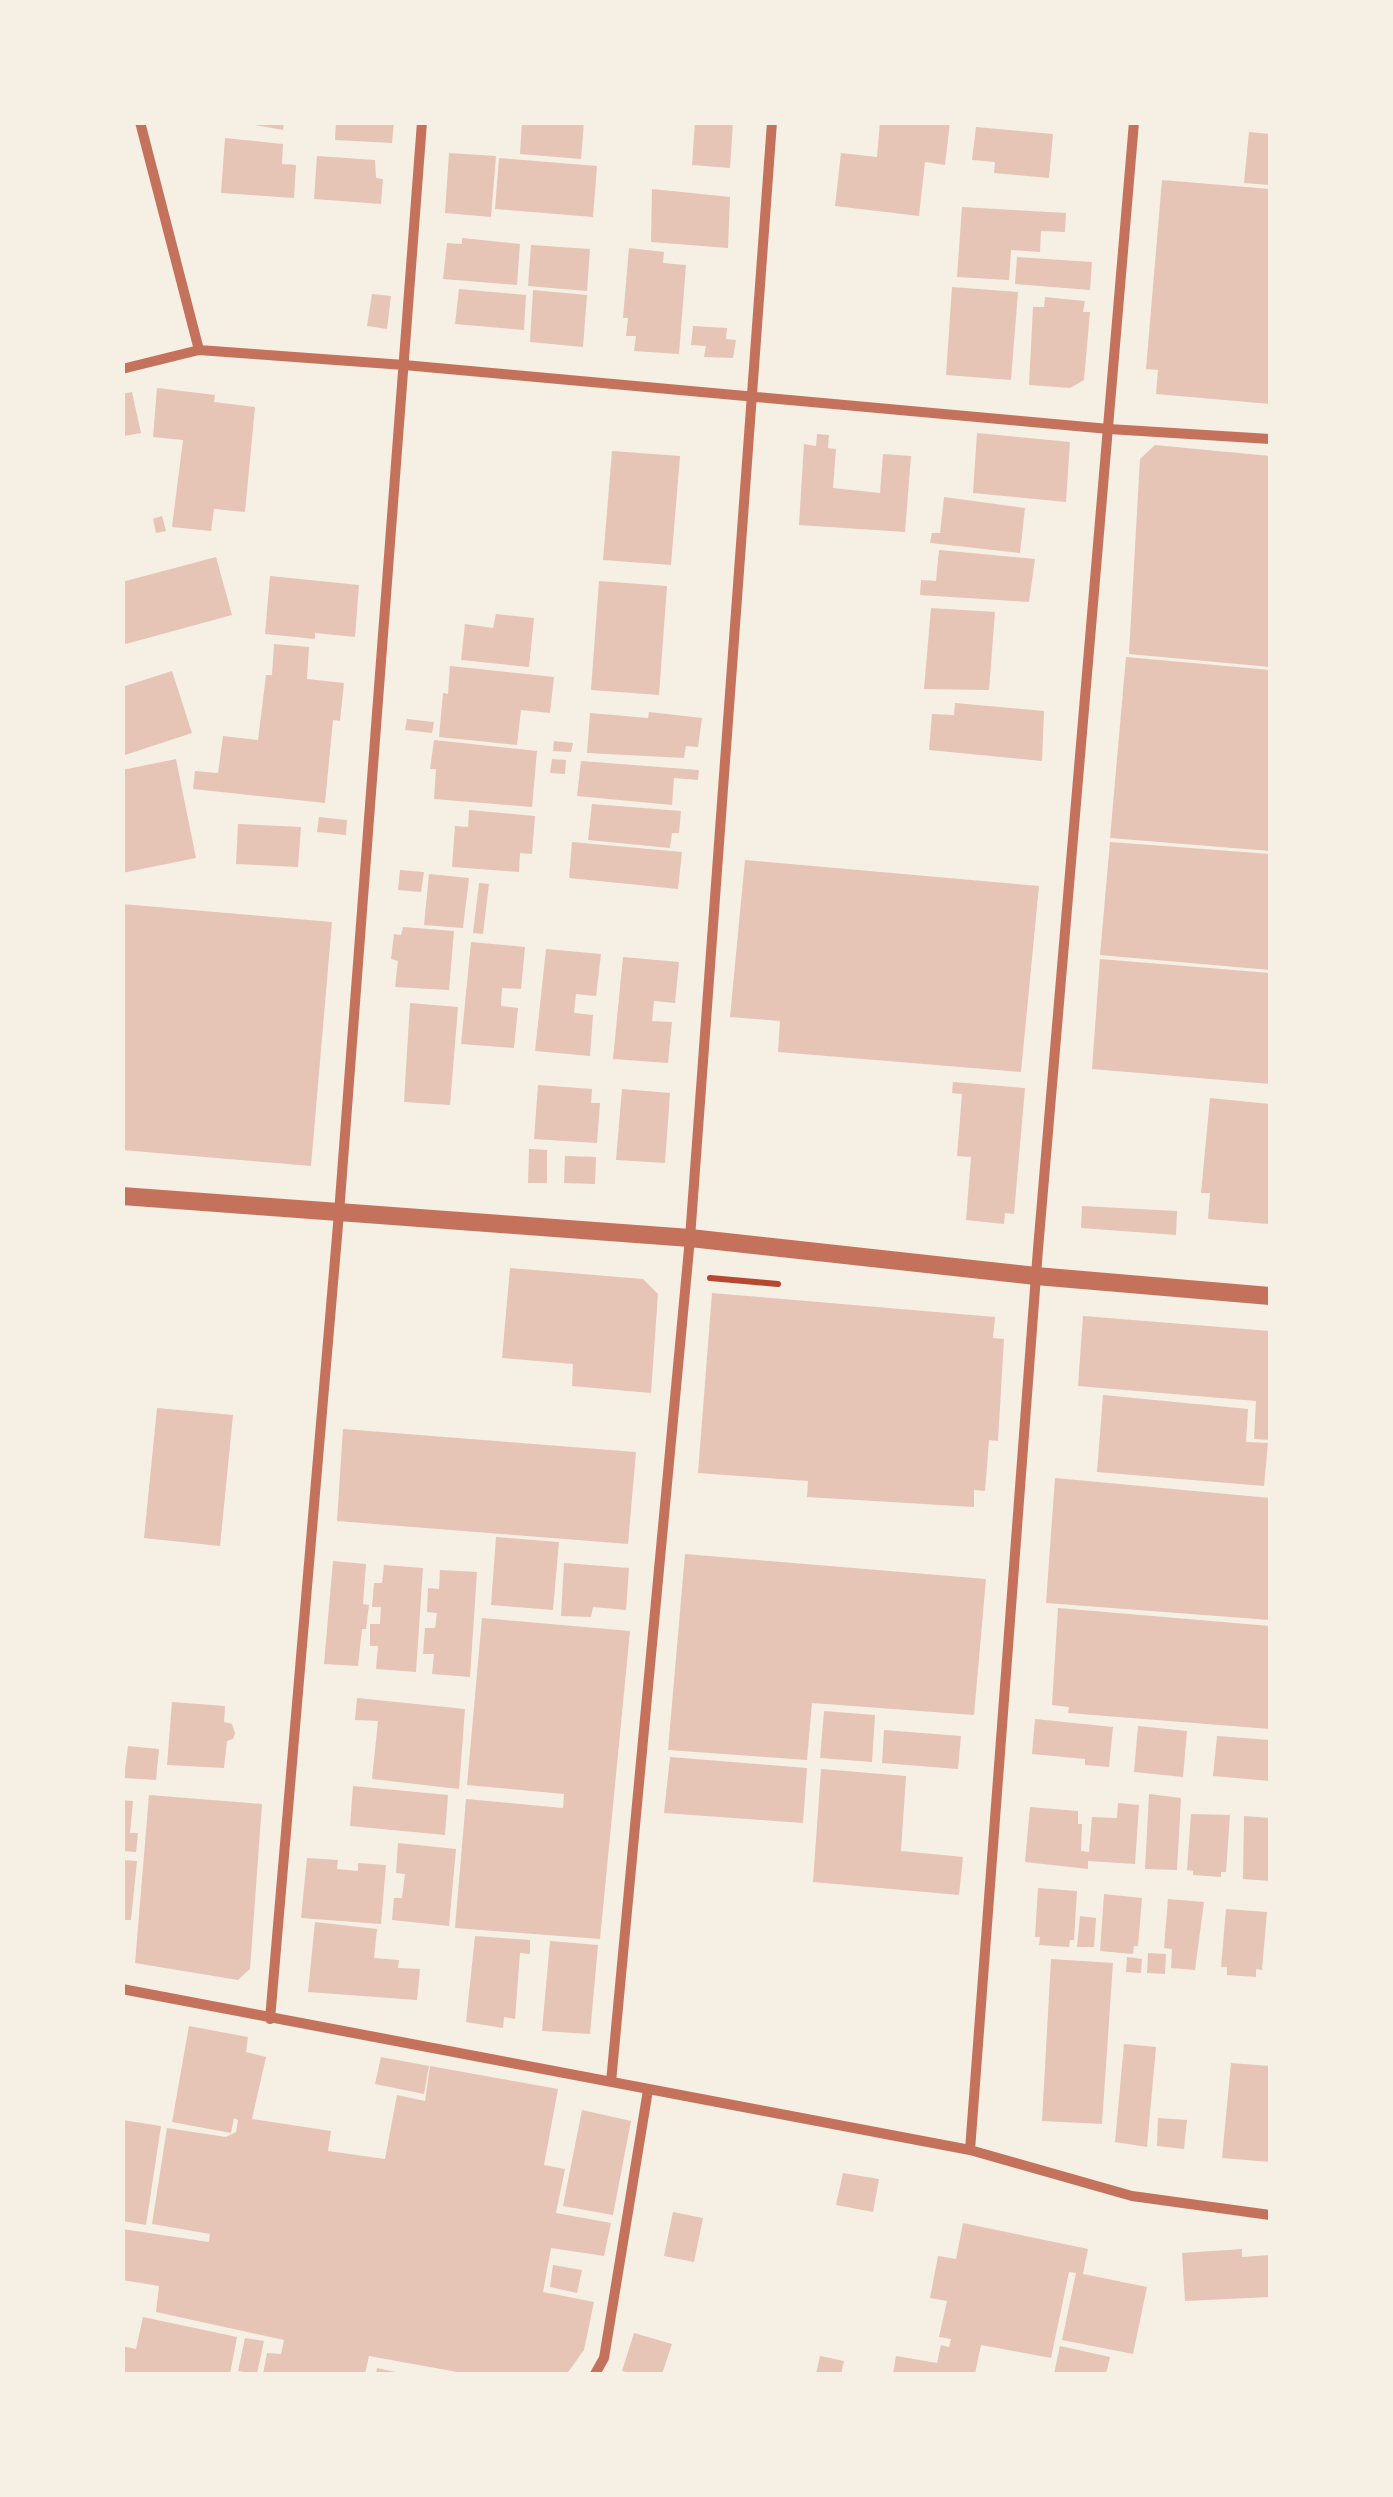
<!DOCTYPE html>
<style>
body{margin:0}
#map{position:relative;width:1393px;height:2497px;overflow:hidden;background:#f6efe4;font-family:"Alegreya Sans",sans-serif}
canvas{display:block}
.frame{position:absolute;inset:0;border:125px solid #f6efe4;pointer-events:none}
</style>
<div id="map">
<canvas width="1393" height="2497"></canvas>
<div class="frame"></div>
</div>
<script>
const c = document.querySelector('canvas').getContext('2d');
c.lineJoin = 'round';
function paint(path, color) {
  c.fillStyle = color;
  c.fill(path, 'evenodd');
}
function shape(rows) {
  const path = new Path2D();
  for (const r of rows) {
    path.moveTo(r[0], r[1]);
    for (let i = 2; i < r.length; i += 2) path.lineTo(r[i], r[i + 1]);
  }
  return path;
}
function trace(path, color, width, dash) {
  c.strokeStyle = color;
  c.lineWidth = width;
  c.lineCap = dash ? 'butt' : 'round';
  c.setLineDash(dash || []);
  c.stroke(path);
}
const building = shape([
 [238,122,284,122,283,130],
 [336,122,394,122,392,143,335,140],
 [522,122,584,122,581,159,520,154],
 [695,122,733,122,730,168,692,165],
 [880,122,950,122,945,165,925,162,919,216,835,206,841,153,877,157],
 [976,127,1053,134,1049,178,994,173,995,162,972,160],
 [1249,132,1270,134,1270,185,1244,183],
 [225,138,283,144,282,164,296,165,294,198,221,193],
 [449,153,496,156,491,217,445,213],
 [317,156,375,160,376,178,383,179,381,204,314,199],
 [499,158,597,166,593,217,495,209],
 [1162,180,1270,189,1270,404,1156,394,1158,370,1146,369],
 [652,189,730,197,728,248,651,242],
 [962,207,1066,213,1065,232,1041,231,1040,252,1011,250,1009,280,957,277],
 [462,238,520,244,517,285,443,279,447,243,462,244],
 [531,245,590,249,587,291,528,286],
 [629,248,664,252,663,263,686,265,679,354,634,351,636,336,626,336,628,318,623,318],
 [1017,257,1092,262,1090,290,1015,284],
 [952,287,1018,292,1011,380,946,375],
 [459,289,526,295,524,330,455,324],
 [533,290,587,295,583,347,530,342],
 [372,294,391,296,387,329,367,326],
 [1045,297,1085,301,1083,312,1090,312,1084,380,1070,388,1029,385,1033,307,1044,307],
 [693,326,727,328,726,339,736,340,733,358,704,357,706,346,691,345],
 [157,388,215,395,214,402,255,407,245,512,214,509,211,531,172,527,183,440,153,437],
 [132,392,141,433,125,436,122,394],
 [977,433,1070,442,1066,502,973,493],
 [817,434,829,435,828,448,836,449,833,488,880,493,883,454,911,456,905,532,799,525,804,444,816,446],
 [1155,445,1270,456,1270,667,1129,654,1140,459],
 [612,451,680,456,671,565,603,560],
 [944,497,1025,508,1020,553,930,543,932,533,940,533],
 [162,516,166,531,156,533,153,519],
 [939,550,1035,559,1029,602,920,595,921,580,936,581],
 [216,557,232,615,122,645,122,582],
 [270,576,359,585,355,637,315,633,315,639,265,634],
 [599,581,667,586,659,695,591,690],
 [931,608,995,612,989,690,924,689],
 [496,614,534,618,529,667,461,660,465,624,493,628],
 [274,644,309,647,307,679,344,683,340,721,333,720,325,803,193,789,195,771,218,773,223,736,258,740,266,675,272,675],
 [1126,657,1270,670,1270,851,1110,838],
 [450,666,554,677,550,713,521,710,517,745,439,737,443,693,448,694],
 [172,671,192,733,122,756,122,687],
 [955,703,1044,711,1042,761,929,750,932,714,954,715],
 [649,712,702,718,698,747,686,746,684,758,587,753,590,713,648,718],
 [407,719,434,722,432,733,405,730],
 [434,740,537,751,532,807,434,799,436,769,430,769],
 [554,741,573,743,571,752,553,751],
 [176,759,196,858,122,873,122,770],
 [552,759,566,760,565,774,550,773],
 [581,761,699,770,698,780,674,778,672,805,577,796],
 [592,804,681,811,679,833,672,833,670,848,588,840],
 [469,810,535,816,532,854,520,853,519,872,452,867,455,826,468,827],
 [319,817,347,820,346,835,317,832],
 [238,824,301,827,298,867,236,864],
 [572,842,682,852,678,889,569,878],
 [1110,842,1270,854,1270,970,1100,955],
 [745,860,1039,886,1021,1072,778,1052,780,1021,730,1017],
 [400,870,424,872,421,892,398,890],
 [429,874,469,878,463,928,424,925],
 [479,883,489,884,483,934,473,933],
 [122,904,332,922,311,1166,122,1150],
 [403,927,454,931,449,990,395,987,398,961,391,959,394,934,401,935],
 [471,942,525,947,521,989,502,988,501,1006,518,1008,514,1048,461,1044],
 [546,949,601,954,596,996,576,994,574,1013,593,1015,590,1056,535,1051],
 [623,957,679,962,675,1003,654,1001,652,1021,672,1022,668,1063,613,1059],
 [1100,959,1270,973,1270,1084,1092,1069],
 [410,1003,458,1007,450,1105,404,1102],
 [953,1082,1025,1088,1014,1214,1005,1213,1004,1224,966,1220,971,1157,957,1156,962,1094,952,1093],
 [538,1085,592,1089,591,1103,600,1103,597,1143,534,1139],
 [622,1089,670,1093,665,1163,616,1160],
 [1210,1098,1270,1104,1268,1224,1208,1219,1210,1193,1201,1193],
 [529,1149,547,1150,547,1183,528,1183],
 [565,1156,596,1157,595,1184,564,1183],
 [1082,1206,1177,1211,1176,1235,1081,1228],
 [510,1268,643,1279,658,1294,651,1393,572,1386,573,1364,502,1358],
 [712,1293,995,1317,993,1338,1004,1339,998,1441,989,1440,985,1491,974,1490,974,1507,807,1497,808,1481,698,1473],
 [1083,1316,1270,1331,1270,1440,1254,1439,1256,1401,1078,1386],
 [1103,1395,1248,1409,1246,1442,1268,1443,1264,1486,1097,1472],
 [157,1408,233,1415,220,1546,144,1538],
 [343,1429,636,1452,628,1544,337,1521],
 [1055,1478,1270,1498,1270,1620,1046,1603],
 [496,1537,559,1542,553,1610,491,1605],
 [685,1554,986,1579,974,1715,812,1703,807,1760,668,1750],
 [333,1561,366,1564,363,1604,369,1605,366,1629,362,1629,358,1666,324,1664],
 [564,1563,629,1568,626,1610,593,1607,591,1617,561,1616],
 [384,1565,423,1568,416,1672,376,1669,378,1646,370,1646,370,1624,380,1624,381,1607,372,1607,374,1583,382,1583],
 [440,1570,477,1572,470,1677,432,1674,434,1654,423,1654,425,1628,435,1628,437,1613,427,1612,428,1588,439,1589],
 [1058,1608,1270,1626,1270,1729,1068,1713,1069,1707,1052,1705],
 [482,1618,630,1631,600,1939,455,1928,466,1799,563,1808,564,1794,467,1785],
 [357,1698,465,1709,459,1789,372,1779,378,1721,355,1720],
 [172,1702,225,1706,224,1722,232,1724,235,1733,233,1739,227,1741,224,1768,167,1765],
 [824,1711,875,1715,872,1762,820,1758],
 [1035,1719,1113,1727,1109,1767,1085,1765,1085,1759,1032,1754],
 [1138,1726,1187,1731,1183,1777,1134,1772],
 [884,1730,961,1736,958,1769,882,1763],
 [1217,1736,1270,1740,1270,1781,1213,1776],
 [128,1746,159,1749,156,1780,124,1778],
 [670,1757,807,1768,803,1823,664,1813],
 [821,1769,906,1776,901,1851,963,1857,959,1895,813,1882],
 [353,1786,448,1795,445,1835,350,1826],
 [1149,1794,1181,1798,1177,1870,1145,1869],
 [149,1795,262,1804,250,1969,238,1980,135,1963],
 [122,1800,133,1801,130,1833,138,1833,136,1852,122,1851],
 [1118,1803,1139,1805,1135,1864,1088,1861,1088,1869,1025,1862,1030,1807,1078,1811,1078,1824,1082,1824,1081,1851,1089,1852,1092,1817,1117,1818],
 [1191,1814,1230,1815,1226,1872,1221,1872,1221,1877,1193,1875,1193,1871,1187,1870],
 [1244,1816,1270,1818,1270,1881,1243,1879],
 [398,1843,456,1849,449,1926,392,1920,394,1898,402,1898,405,1874,396,1873],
 [307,1858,338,1860,337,1869,358,1871,358,1863,386,1865,381,1924,301,1918],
 [122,1860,137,1861,131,1920,122,1920],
 [1038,1888,1077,1891,1074,1940,1070,1940,1069,1947,1039,1945,1040,1937,1035,1937],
 [1104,1894,1142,1898,1138,1946,1134,1946,1133,1954,1100,1951],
 [1168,1899,1204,1902,1195,1970,1171,1968,1172,1949,1164,1948],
 [1226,1909,1267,1912,1262,1970,1256,1969,1256,1977,1227,1975,1227,1967,1221,1967],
 [1080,1916,1096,1918,1094,1947,1077,1947],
 [315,1922,377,1929,374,1958,399,1960,398,1968,420,1969,417,2000,308,1992],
 [475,1936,530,1940,530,1954,520,1953,515,2019,504,2017,503,2028,466,2022],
 [550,1941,598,1945,590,2034,542,2031],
 [1148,1953,1166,1954,1165,1974,1147,1973],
 [1127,1957,1142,1959,1141,1973,1126,1972],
 [1051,1959,1113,1963,1102,2124,1042,2121],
 [189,2026,248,2037,246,2052,266,2057,252,2119,331,2131,328,2151,385,2159,397,2095,425,2101,430,2066,558,2089,544,2165,565,2169,556,2213,611,2223,604,2256,551,2248,543,2292,594,2302,584,2350,569,2371,563,2374,468,2374,369,2356,365,2374,263,2374,267,2353,281,2354,284,2340,156,2312,159,2286,122,2280,122,2229,209,2242,210,2234,152,2224,167,2128,226,2137,236,2132,238,2120,234,2118,231,2133,172,2122],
 [1124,2044,1156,2047,1147,2147,1115,2142],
 [381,2057,429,2066,424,2094,375,2084],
 [1231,2063,1270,2066,1270,2162,1222,2158],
 [582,2110,631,2121,613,2215,563,2206],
 [1158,2118,1187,2120,1184,2149,1157,2146],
 [122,2120,161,2126,146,2225,122,2221],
 [843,2173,879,2179,873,2212,836,2205],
 [673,2212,703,2218,694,2262,664,2256],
 [963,2223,1088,2249,1083,2274,1147,2287,1133,2354,1062,2340,1076,2273,1069,2272,1051,2358,981,2345,975,2374,893,2374,896,2356,937,2363,941,2345,949,2347,951,2339,939,2337,947,2301,930,2298,938,2256,956,2259],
 [1242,2249,1242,2257,1270,2255,1270,2297,1185,2301,1182,2253],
 [553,2265,582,2270,577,2293,550,2287],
 [143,2317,237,2337,230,2374,122,2374,122,2346,136,2349],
 [634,2333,672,2344,662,2374,633,2374,622,2371],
 [245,2338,264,2341,257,2374,238,2371],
 [1060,2346,1110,2357,1106,2374,1054,2374],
 [820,2356,844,2361,841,2374,816,2374],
 [377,2368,400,2373,400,2374,376,2374]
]);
const path = shape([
 [710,1278,778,1284]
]);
const minor = shape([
 [140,122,199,350],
 [122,369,199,350,404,365,1109,429,1270,439],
 [122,1989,970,2150,1132,2196,1270,2215],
 [270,2019,339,1213,422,122],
 [611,2082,690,1238,772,122],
 [970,2150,1038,1249,1134,122],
 [595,2374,604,2358,648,2090]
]);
const tertiary = shape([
 [122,1196,690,1238,1036,1276,1270,1296]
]);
paint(building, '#e6c5b7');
trace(path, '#b5482f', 6);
trace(minor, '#c5725c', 10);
trace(tertiary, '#c5725c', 18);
</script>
